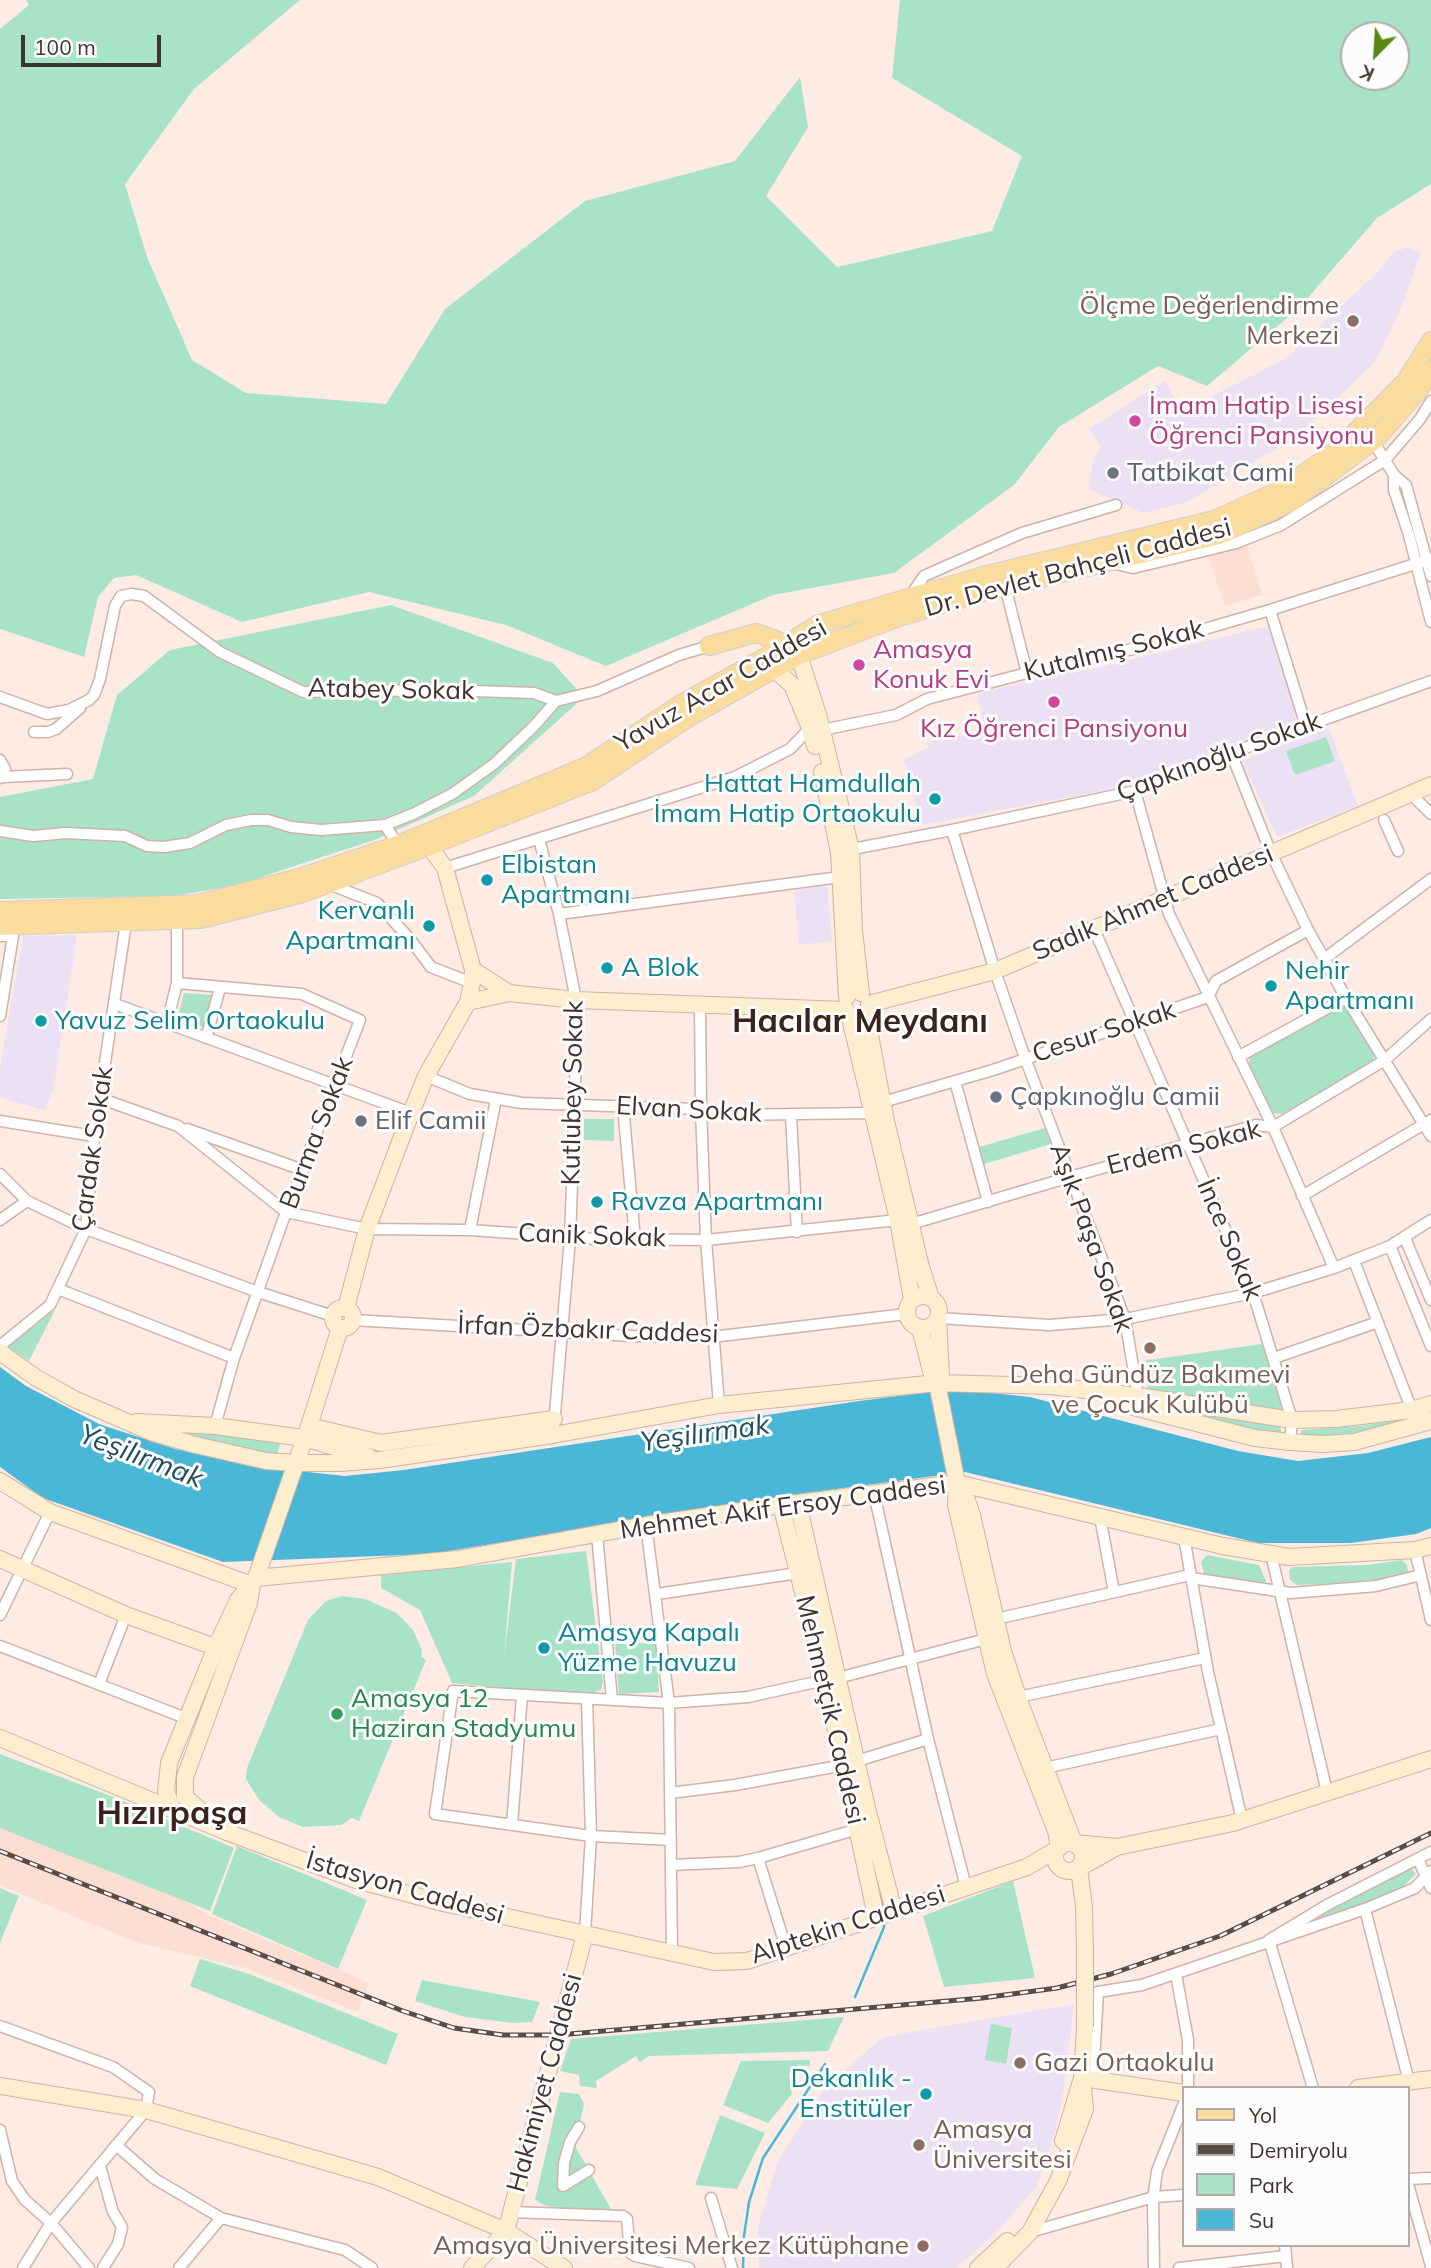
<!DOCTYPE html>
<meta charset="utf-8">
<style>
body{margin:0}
#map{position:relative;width:1431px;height:2268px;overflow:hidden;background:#fdebe4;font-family:Mulish,sans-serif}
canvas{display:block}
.legend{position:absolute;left:1182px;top:2086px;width:228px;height:161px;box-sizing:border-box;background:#fcfcfc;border:2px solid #b0acaa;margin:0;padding:9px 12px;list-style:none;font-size:21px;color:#3f332f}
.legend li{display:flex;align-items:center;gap:14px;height:35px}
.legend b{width:35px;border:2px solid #b0acaa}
.north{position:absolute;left:1340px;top:21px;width:70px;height:70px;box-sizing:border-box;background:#fcfcfc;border:2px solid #b0acaa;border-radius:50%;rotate:204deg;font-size:19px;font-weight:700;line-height:28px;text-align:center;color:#3f332f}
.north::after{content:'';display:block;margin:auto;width:24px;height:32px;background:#5b8716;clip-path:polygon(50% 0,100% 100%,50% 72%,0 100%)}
.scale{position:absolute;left:21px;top:35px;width:140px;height:32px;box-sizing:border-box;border:4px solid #3f332f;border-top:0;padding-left:9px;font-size:21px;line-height:24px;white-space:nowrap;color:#3f332f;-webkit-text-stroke:5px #fcfcfc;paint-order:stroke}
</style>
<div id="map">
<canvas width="1431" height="2268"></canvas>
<ul class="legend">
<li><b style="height:9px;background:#fadc9f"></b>Yol</li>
<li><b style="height:9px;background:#594c47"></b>Demiryolu</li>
<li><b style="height:19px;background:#a8e3c8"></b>Park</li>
<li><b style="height:19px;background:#4bb7d6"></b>Su</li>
</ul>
<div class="north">K</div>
<div class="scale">100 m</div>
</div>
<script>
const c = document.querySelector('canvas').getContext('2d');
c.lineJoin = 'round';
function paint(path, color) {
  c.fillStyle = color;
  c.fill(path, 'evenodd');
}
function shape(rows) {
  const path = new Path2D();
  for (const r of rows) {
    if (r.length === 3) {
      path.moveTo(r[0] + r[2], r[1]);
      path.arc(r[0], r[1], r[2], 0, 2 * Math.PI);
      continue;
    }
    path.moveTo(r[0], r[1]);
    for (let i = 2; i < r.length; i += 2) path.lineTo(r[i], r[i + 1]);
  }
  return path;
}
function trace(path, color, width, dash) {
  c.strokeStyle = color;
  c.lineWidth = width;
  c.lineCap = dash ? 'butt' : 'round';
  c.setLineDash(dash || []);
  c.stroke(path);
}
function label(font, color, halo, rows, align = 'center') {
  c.font = font + ' Mulish,sans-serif';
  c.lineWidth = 6;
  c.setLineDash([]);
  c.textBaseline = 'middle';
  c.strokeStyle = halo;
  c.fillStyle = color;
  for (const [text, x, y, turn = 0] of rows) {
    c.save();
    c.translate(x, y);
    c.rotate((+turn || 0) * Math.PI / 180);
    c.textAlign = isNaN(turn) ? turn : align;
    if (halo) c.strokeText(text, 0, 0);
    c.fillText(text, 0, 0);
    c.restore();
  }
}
const built = shape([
 [1247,546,1262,595,1225,606,1208,556],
 [0,1825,176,1896,212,1917,369,1983,358,2012,246,1968,135,1942,0,1885]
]);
const education = shape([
 [1408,247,1421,253,1401,308,1375,362,1300,434,1187,502,1143,513,1088,489,1094,458,1101,447,1089,429,1165,381,1182,411,1285,359,1379,271,1393,252],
 [1264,627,1270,627,1298,717,1295,723,1117,788,922,825,904,760,928,747,927,742,986,732,977,694,1068,671,1089,670],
 [1329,728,1358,806,1277,837,1242,760],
 [827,885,832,941,799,945,794,890],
 [77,935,54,1086,45,1110,0,1098,0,1068,23,936],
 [1074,2004,1064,2089,1056,2129,1037,2186,995,2234,956,2268,759,2268,758,2226,778,2161,825,2088,883,2037]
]);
const green = shape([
 [26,0,300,0,194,89,125,184,147,257,192,360,246,393,386,404,445,309,585,201,735,161,800,77,808,127,766,196,837,267,992,231,1022,156,892,78,900,0,1431,0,1431,184,1377,218,1300,307,1207,386,1158,366,1059,427,1014,485,894,573,773,595,606,666,506,625,369,592,242,622,136,575,114,578,98,597,84,657,0,629,0,29,29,5],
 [1396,35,1396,77,1354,77,1354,35],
 [391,605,553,663,584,697,474,796,377,839,237,885,175,896,0,899,0,797,93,779,117,695,170,650],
 [1326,737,1335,761,1295,775,1286,751],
 [184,993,214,995,205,1028,178,1016],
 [1339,1006,1345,1007,1375,1054,1372,1063,1282,1114,1272,1113,1249,1064,1250,1056],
 [584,1119,614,1119,614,1141,584,1140],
 [1045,1128,1051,1144,984,1164,979,1147],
 [55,1310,29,1361,8,1347,8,1345],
 [1262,1344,1283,1411,1149,1393,1142,1361],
 [1155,1406,1280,1427,1282,1433,1279,1436],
 [1405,1419,1406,1424,1354,1436,1300,1438,1301,1430,1360,1426],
 [156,1429,282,1437,277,1455,204,1443],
 [586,1551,603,1682,601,1690,592,1693,501,1688,452,1683,420,1610,381,1588,381,1575,512,1562,504,1657,516,1559],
 [1207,1555,1259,1565,1266,1581,1264,1584,1204,1574,1201,1562],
 [1402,1560,1407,1565,1408,1572,1404,1575,1370,1582,1297,1585,1290,1580,1289,1570,1293,1567,1367,1565],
 [342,1596,365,1599,397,1613,413,1630,422,1650,421,1657,426,1660,359,1821,352,1818,341,1825,303,1827,279,1817,259,1800,246,1779,247,1768,308,1620,326,1601],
 [656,1643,659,1692,619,1694,615,1644],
 [0,1754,116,1798,234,1848,210,1911,0,1828],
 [237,1846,367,1900,338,1969,212,1914],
 [1411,1868,1416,1874,1395,1894,1287,1933],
 [1013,1881,1035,1978,944,1987,923,1916],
 [0,1888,19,1896,0,1943],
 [200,1959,249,1974,398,2034,386,2065,190,1986],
 [422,1980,540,2002,532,2022,513,2023,465,2017,415,2001],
 [844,2017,828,2051,649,2056,640,2062,636,2056,596,2081,597,2088,580,2086,579,2075,560,2071,571,2039],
 [991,2024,1012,2028,1006,2064,985,2060],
 [810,2060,810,2066,798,2065,789,2075,792,2094,768,2123,723,2105,741,2061],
 [560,2092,579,2094,584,2104,575,2146,611,2209,571,2209,546,2206,535,2200],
 [720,2115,765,2133,737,2189,695,2185]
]);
const water = shape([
 [0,1367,26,1386,99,1424,175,1449,252,1466,345,1476,404,1470,859,1401,954,1389,1030,1397,1238,1451,1298,1461,1368,1453,1431,1437,1431,1528,1416,1534,1351,1543,1258,1543,965,1472,768,1498,431,1554,223,1562,43,1498,0,1467]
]);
const stream = shape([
 [876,1873,883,1908],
 [855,1997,884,1927,884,1922],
 [743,2268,744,2236,749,2202,763,2158,825,2064]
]);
const street = shape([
 [1373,441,1394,475,1406,485,1431,576],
 [1394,475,1394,490,1409,535,1431,622],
 [1116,564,1133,568,1212,549,1236,543,1281,525,1385,460,1420,419,1431,401],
 [1005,586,1027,673],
 [911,595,924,576,951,564,1022,533,1116,505],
 [1270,610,1306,726],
 [0,697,47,714,69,710,89,700,94,695,100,679,115,606,121,596,131,594,144,596,220,652,303,692,443,690,534,693,556,701,534,726,494,764,452,794,413,814,385,825],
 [556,701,597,691,679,655,709,646],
 [34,732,48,732,56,729,80,708],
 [1231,753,1271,853,1308,930,1346,998,1431,1136],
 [0,760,5,769,0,778],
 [3,777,67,774],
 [1135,791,1169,914,1273,1127,1334,1268],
 [1411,794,1431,814],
 [1384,820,1398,851],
 [952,830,995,971,1025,1058,1125,1319,1139,1402],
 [0,831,33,836,66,833,125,836,147,846,164,847,190,843,226,825,251,820,268,820,291,827,321,830,385,825,398,845],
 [539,839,559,914,576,1000,575,1105,570,1238,554,1425],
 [847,850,952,830,1135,791,1231,753,1431,681],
 [445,868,735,777,790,749,810,728,822,730,896,715,927,699,1027,673,1146,646,1270,610,1431,559],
 [329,884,377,903,409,938,431,967,472,983],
 [559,914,840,877],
 [1094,929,1253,1293,1292,1420,1290,1442],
 [0,936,13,936,0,1016],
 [1324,959,1431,879],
 [177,983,302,994,360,1020,286,1212,234,1358,215,1426],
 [115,1004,411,1113],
 [700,1004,701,1110,706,1240,719,1405],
 [167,1023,177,983,177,921],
 [206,1038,220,988],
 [1238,1057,1346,998],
 [426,1076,470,1094,522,1103,696,1109,726,1115,873,1113],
 [955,1081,988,1202],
 [99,1098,178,1126,286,1212,367,1229,470,1230,597,1239,706,1240,898,1220],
 [883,1102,993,1070,1208,997,1216,981,1308,930],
 [623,1106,635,1239],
 [791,1114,797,1232],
 [0,1121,94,1136],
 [187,1129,303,1170],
 [0,1174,27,1201,86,1229,258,1292,333,1316],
 [1302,1196,1431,1120],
 [0,1220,27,1201],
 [911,1224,1070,1177,1256,1125,1273,1127,1385,1060,1431,1019],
 [470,1230,496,1099],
 [1405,1238,1431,1300],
 [1390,1246,1431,1346],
 [1354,1261,1413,1413],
 [58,1289,234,1358],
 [938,1318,1049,1325,1125,1319,1253,1293,1334,1268,1390,1246,1431,1220],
 [353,1320,631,1336,712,1337,906,1314],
 [0,1346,50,1305,86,1229,94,1136,126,923],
 [1274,1358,1378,1322],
 [874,1493,928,1739,966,1887],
 [1100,1517,1114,1592],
 [646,1525,669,1703,672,1953],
 [597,1534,612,1700],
 [1184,1537,1208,1672,1242,1820],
 [1415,1550,1431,1620],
 [1271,1554,1327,1792],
 [1191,1578,1291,1593,1376,1586,1421,1575],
 [657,1594,798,1573],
 [0,1615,50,1512],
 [996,1619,1190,1575],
 [0,1646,188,1719],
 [838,1678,986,1639],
 [99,1684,126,1615],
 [1018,1697,1205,1658],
 [1045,1768,1221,1729],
 [670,1793,735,1785,844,1765,928,1739],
 [512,1825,522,1695],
 [671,1840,591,1836,435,1814,453,1691,669,1703,748,1697,825,1680],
 [1418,1859,1431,1888],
 [671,1865,739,1862,758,1858],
 [1365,1909,1409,2082],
 [585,1934,591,1836,587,1699],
 [786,1948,758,1858,858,1829],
 [1176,1974,1188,2040,1188,2088],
 [0,2026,113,2067,149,2092,146,2110,51,2223,23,2268],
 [1093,2080,1098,1992,1142,1985,1365,1909,1415,1888,1431,1871],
 [1313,2088,1269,1940,1327,1905,1431,1852],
 [0,2130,12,2181,25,2200,51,2223,89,2268],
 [116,2145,155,2179,221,2218,345,2250,372,2268],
 [100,2166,113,2212,122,2227,118,2244,103,2268],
 [1408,2179,1431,2178],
 [1408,2184,1431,2266],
 [563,2186,564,2163,570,2142,579,2127],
 [563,2186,589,2170],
 [711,2198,732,2268],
 [511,2212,623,2216,627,2219,630,2253,635,2256,689,2268],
 [1030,2232,1154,2197,1184,2195],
 [1285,2245,1287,2268],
 [179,2268,221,2218],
 [1154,2268,1153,2200,1157,2171,1184,2103],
 [1179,2268,1286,2256]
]);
const secondary = shape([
 [799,655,819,718,851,850,854,930,861,993],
 [775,670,792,685,810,728,815,746],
 [822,772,839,852,847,997],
 [473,970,509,993],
 [468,1002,509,993,576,1000,846,1010],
 [869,1004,995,971,1431,785],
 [868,1010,869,1030,886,1121,921,1267,931,1298],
 [849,1014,898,1220,912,1300],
 [923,1312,16],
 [343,1318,10],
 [346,1308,367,1229,411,1113,426,1076,468,1002,472,983,473,970,445,868,429,846],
 [0,1352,35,1377,74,1399,153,1433,196,1445,266,1461,295,1463,340,1463,379,1460,553,1435,719,1405,937,1383,1050,1386,1139,1396,1292,1420,1336,1419,1412,1410,1431,1404],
 [938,1381,941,1376,938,1318],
 [1110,1401,1255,1438,1290,1442,1322,1444,1354,1442,1431,1421],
 [136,1422,215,1426,304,1438,369,1457],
 [309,1426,381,1443,554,1419],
 [0,1481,50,1512,252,1585],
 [957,1483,967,1500,972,1515,1003,1651,1020,1703,1074,1843,1117,1847,1233,1823,1431,1759],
 [798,1503,867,1808,894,1911],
 [781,1505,825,1680,876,1916],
 [0,1559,126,1615,226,1651],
 [256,1578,458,1559,646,1525,781,1505,957,1483,1223,1546,1289,1557,1415,1550,1431,1546],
 [0,1738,227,1832,356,1880,443,1903,714,1962,747,1961,1027,1867,1059,1848,1056,1831,995,1674,956,1505,957,1483,937,1383,932,1375,920,1328],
 [172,1808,166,1791,169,1763,216,1647,238,1600,256,1578,309,1426,340,1328],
 [212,1820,185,1797,185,1777,249,1603,252,1585],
 [1069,1857,14],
 [1085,1952,1084,1907,1079,1868,1117,1847],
 [0,2086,146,2110,378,2177,506,2231,564,2268],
 [1358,2088,1431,2079],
 [1063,2141,1082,2078,1085,2027],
 [472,2268,506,2231,585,1934],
 [978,2268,1007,2241],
 [995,2268,1030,2232,1058,2181,1085,2109,1082,2078,1184,2093]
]);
const primary = shape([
 [709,646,756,633,787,644,791,648],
 [0,911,198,904,299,878,398,845,585,767,681,704,764,658,819,624,983,576,1214,520,1283,489,1341,447,1405,382,1431,341],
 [0,926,201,919,303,893,429,846,593,781,689,717,799,655,899,617,987,591,1219,535,1291,502,1377,438,1417,392,1431,370]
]);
const rail = shape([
 [0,1851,403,2011,454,2028,503,2035,558,2035,982,1998,1057,1988,1111,1974,1220,1936,1431,1833]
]);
const secondaryBridge = shape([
 [1085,2027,1085,1952]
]);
const markers = [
 [1353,321,7,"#8d6e63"],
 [1135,421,7,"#d1479c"],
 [1113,473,7,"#6b7280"],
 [859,665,7,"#d1479c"],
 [1054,702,7,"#d1479c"],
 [935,799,7,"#0f9aa8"],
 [487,880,7,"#0f9aa8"],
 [429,926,7,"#0f9aa8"],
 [607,968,7,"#0f9aa8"],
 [1271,986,7,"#0f9aa8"],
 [41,1021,7,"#0f9aa8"],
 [996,1097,7,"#6b7280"],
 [361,1121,7,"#6b7280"],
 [597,1202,7,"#0f9aa8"],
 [1150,1348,7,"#8d6e63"],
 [544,1648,7,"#0f9aa8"],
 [337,1714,7,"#2e9e5b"],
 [1020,2063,7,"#8d6e63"],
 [926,2094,7,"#0f9aa8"],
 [919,2145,7,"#8d6e63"],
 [923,2246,7,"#8d6e63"]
];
const educationNames = [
 ["Ölçme Değerlendirme",1339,306],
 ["Merkezi",1339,336],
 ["Deha Gündüz Bakımevi",1150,1375,"center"],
 ["ve Çocuk Kulübü",1150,1405,"center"],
 ["Gazi Ortaokulu",1034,2063,"left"],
 ["Amasya",933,2130,"left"],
 ["Üniversitesi",933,2160,"left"],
 ["Amasya Üniversitesi Merkez Kütüphane",909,2246]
];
const hotelNames = [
 ["İmam Hatip Lisesi",1149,406],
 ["Öğrenci Pansiyonu",1149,436],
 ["Amasya",873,650],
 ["Konuk Evi",873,680],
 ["Kız Öğrenci Pansiyonu",1054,729,"center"]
];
const worshipNames = [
 ["Tatbikat Cami",1127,473],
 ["Çapkınoğlu Camii",1010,1097],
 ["Elif Camii",375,1121]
];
const streetNames = [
 ["Dr. Devlet Bahçeli Caddesi",1078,568,-15],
 ["Kutalmış Sokak",1114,651,-14],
 ["Yavuz Acar Caddesi",721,686,-30],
 ["Atabey Sokak",391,690,1],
 ["Çapkınoğlu Sokak",1219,757,-20],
 ["Sadık Ahmet Caddesi",1153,903,-23],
 ["Cesur Sokak",1104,1032,-18],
 ["Kutlubey Sokak",573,1093,-89],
 ["Elvan Sokak",689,1110,3],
 ["Burma Sokak",317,1133,-69],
 ["Erdem Sokak",1184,1148,-14],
 ["Çardak Sokak",93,1149,-82],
 ["Canik Sokak",592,1236,2],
 ["Aşık Paşa Sokak",1091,1238,70],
 ["İnce Sokak",1229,1240,67],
 ["İrfan Özbakır Caddesi",588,1330,2],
 ["Mehmet Akif Ersoy Caddesi",783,1508,-8],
 ["Mehmetçik Caddesi",830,1710,77],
 ["İstasyon Caddesi",405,1888,16],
 ["Alptekin Caddesi",848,1925,-18],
 ["Hakimiyet Caddesi",545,2083,-75]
];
const cultureNames = [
 ["Hattat Hamdullah",921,784,"right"],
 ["İmam Hatip Ortaokulu",921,814,"right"],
 ["Elbistan",501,865],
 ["Apartmanı",501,895],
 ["Kervanlı",415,911,"right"],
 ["Apartmanı",415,941,"right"],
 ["A Blok",621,968],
 ["Nehir",1285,971],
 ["Apartmanı",1285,1001],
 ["Yavuz Selim Ortaokulu",55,1021],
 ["Ravza Apartmanı",611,1202],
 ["Amasya Kapalı",558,1633],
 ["Yüzme Havuzu",558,1663],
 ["Dekanlık -",912,2079,"right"],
 ["Enstitüler",912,2109,"right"]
];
const leisureNames = [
 ["Amasya 12",351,1699],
 ["Haziran Stadyumu",351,1729]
];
const waterNames = [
 ["Yeşilırmak",705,1434,-8],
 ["Yeşilırmak",141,1457,21]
];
const districtNames = [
 ["Hacılar Meydanı",860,1022],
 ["Hızırpaşa",172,1814]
];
paint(built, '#fdded3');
paint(education, '#ece0f4');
paint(green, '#a8e3c8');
paint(water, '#4bb7d6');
trace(stream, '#4bb7d6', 2.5);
trace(street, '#cfb2a8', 13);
trace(secondary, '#cfb2a8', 18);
trace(primary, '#d1cecd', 20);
trace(street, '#fff', 10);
trace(secondary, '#fdeecf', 16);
trace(primary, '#fadc9f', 18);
trace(rail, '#594c47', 5);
trace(rail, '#fcfcfc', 2.5, [8]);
trace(secondaryBridge, '#cfb2a8', 18, []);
trace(secondaryBridge, '#fdeecf', 16);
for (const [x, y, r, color] of markers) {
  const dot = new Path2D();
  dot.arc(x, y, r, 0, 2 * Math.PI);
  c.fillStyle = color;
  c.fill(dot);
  trace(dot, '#fcfcfc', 2.5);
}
label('26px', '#785e54', '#fcfcfc', educationNames, 'right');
label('26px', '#b23c85', '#fcfcfc', hotelNames, 'left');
label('26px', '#5b616d', '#fcfcfc', worshipNames, 'left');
label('26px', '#3f332f', '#fcfcfc', streetNames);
label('26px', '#0d838f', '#fcfcfc', cultureNames, 'left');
label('26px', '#27864d', '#fcfcfc', leisureNames, 'left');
label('italic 28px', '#1f4d5b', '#fcfcfc', waterNames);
label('bold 33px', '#39231b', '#fcfcfc', districtNames);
</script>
